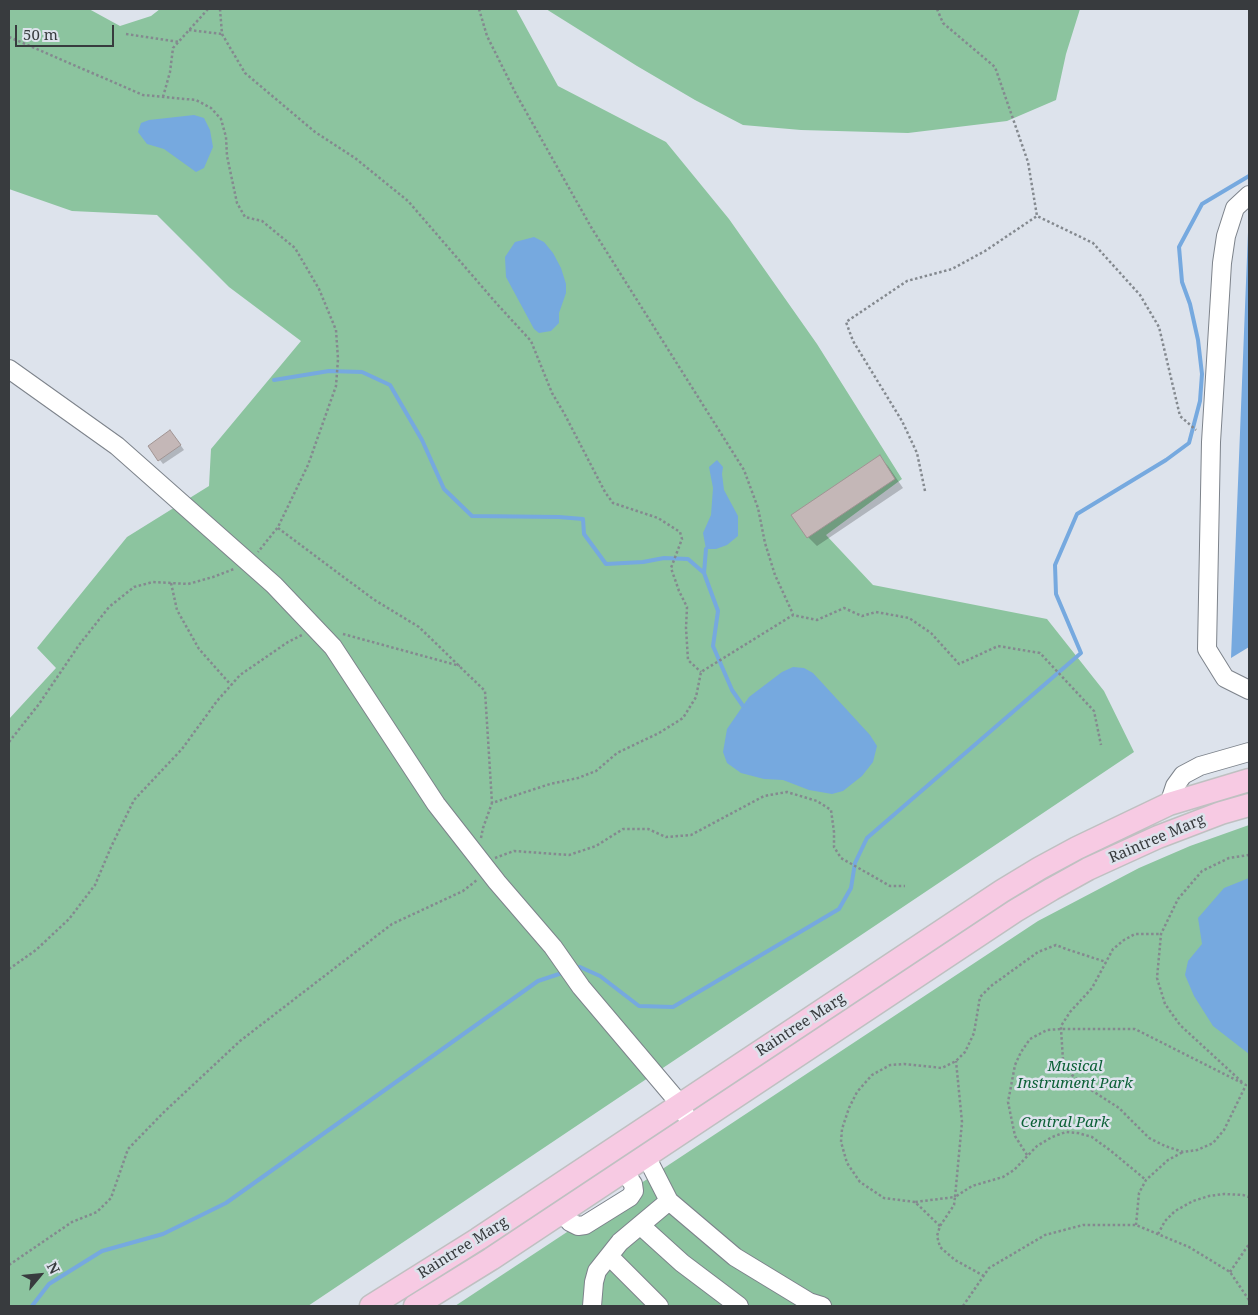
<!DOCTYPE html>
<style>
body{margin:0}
#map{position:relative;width:1258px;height:1315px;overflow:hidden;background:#dde3ec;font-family:"Noto Serif",serif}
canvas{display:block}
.frame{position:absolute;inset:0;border:10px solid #383b3e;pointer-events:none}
.north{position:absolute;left:15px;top:1250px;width:50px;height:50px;-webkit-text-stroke:4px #dde3ec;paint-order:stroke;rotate:62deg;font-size:14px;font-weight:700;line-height:20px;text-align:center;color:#383b3e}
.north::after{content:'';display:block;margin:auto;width:18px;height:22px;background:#383b3e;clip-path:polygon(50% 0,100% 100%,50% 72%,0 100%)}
.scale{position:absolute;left:15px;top:25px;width:99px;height:22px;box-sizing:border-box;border:2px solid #383b3e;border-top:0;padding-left:6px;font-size:15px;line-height:18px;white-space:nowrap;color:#383b3e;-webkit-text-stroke:4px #dde3ec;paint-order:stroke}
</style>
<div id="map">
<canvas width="1258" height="1315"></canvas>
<div class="frame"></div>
<div class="north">N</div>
<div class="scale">50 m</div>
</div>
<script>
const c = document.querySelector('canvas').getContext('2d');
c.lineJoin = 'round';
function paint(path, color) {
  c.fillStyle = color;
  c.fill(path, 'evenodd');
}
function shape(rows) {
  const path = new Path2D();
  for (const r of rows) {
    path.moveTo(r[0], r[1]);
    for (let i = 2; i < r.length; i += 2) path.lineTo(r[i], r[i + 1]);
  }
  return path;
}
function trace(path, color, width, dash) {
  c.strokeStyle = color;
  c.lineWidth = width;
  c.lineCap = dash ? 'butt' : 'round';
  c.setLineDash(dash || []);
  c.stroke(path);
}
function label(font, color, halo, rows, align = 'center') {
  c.font = font + ' "Noto Serif",serif';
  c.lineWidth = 5;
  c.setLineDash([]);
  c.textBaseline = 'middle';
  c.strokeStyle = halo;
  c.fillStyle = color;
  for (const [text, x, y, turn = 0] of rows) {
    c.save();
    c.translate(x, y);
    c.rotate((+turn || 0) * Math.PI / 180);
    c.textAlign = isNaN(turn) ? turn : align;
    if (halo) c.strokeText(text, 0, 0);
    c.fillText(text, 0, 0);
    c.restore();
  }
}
const green = shape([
 [9,9,89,9,120,26,151,16,160,9,516,9,558,86,666,142,729,219,817,344,902,479,826,535,873,585,1047,619,1104,691,1134,752,308,1306,9,1306,9,719,56,668,37,648,127,537,209,486,211,449,301,341,229,287,157,215,72,211,9,189],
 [546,9,1080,9,1066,54,1056,100,1007,121,908,133,801,130,743,125,695,100,637,66],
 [1249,825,1249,1306,455,1306,1038,921,1139,868,1190,846]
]);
const water = shape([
 [194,115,204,118,210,130,213,147,204,168,196,172,164,149,147,144,138,132,141,123,149,120],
 [1249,207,1249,647,1231,658],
 [534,237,544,242,553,253,561,268,566,284,566,293,559,313,559,323,551,331,539,333,534,329,506,277,505,257,515,242],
 [717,460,723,467,722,474,724,490,738,516,738,536,727,545,716,549,706,549,703,533,711,515,713,488,709,467],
 [793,667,804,668,813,673,870,735,877,746,873,762,862,776,843,791,832,794,809,790,783,780,764,779,741,773,727,763,723,752,727,729,749,697,782,672],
 [1249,878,1249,1054,1213,1026,1194,996,1185,975,1188,961,1202,944,1198,918,1224,888]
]);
const shadow = shape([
 [174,436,184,450,163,464,150,447],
 [879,457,888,466,903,488,817,546,808,537]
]);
const stream = shape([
 [274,380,329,371,362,372,390,385,422,440,444,489,472,516,559,517,583,519,584,534,606,564,643,562,664,558,688,559,704,573,706,549],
 [704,573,718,611,713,646,732,690,743,706],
 [574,969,580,967,600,976,639,1006,673,1007,839,909,851,888,855,863,867,838,1081,653,1056,594,1055,565,1077,514,1166,460,1189,443,1200,401,1202,374,1198,340,1190,304,1182,282,1179,247,1202,204,1249,176],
 [32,1306,49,1284,102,1251,163,1234,226,1203,538,981,565,972]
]);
const building = shape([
 [170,430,181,445,158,461,148,446,170,430],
 [880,455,895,479,807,538,791,515,880,455]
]);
const path = shape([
 [220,9,222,34,245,73,315,132,355,158,408,201,497,304,531,341,552,393,564,413,605,492,613,503,658,518,680,532,682,539,671,568,679,591,687,607,686,628,688,660,701,672],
 [479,9,487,36,516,94,591,227,744,470,758,508,765,543,775,575,793,614],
 [937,9,943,23,995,67,1028,162,1037,216],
 [189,30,222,34],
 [126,34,179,42],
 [9,37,143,95,196,100,211,108,221,119,226,137,227,156,237,203,245,217,262,221,295,248,319,289,336,330,338,359,336,386,308,465,278,527,258,552],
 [163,97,170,72,173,48,208,9],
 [925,491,917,453,902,421,853,341,846,322,907,281,952,269,985,251,1037,216,1093,243,1140,295,1159,327,1180,416,1196,430],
 [278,528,373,599,419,627,485,691,492,803],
 [171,583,177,610,199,649,231,685],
 [343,634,460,666],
 [9,742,39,704,79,645,109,607,134,587,153,582,188,584,213,577,234,569],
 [481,838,483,828,492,803,550,784,578,778,596,771,617,753,659,733,683,718,696,697,701,672,793,615,817,620,844,608,862,616,876,612,909,618,931,633,959,664,998,646,1040,653,1094,711,1101,745],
 [495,858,514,851,569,855,596,846,623,829,648,829,666,837,691,835,764,796,787,792,817,801,831,810,834,832,834,847,841,858,890,886,905,886],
 [9,969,36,950,69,919,95,885,111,847,134,800,182,749,217,701,240,675,288,642,302,635],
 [1242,1082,1180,1025,1165,1004,1157,978,1161,934,1178,899,1202,871,1229,858,1249,855],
 [1027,1155,1015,1136,1008,1102,1015,1065,1021,1052,1030,1039,1047,1030,1061,1029,1135,1029,1246,1085,1224,1130,1213,1143,1197,1150,1183,1152,1165,1146,1149,1138,1119,1108,1088,1088,1072,1075,1063,1060,1061,1029,1061,1026,1070,1012,1092,988,1113,949,1124,940,1135,934,1161,934],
 [915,1202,884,1198,860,1182,847,1163,841,1142,842,1129,849,1108,857,1092,872,1075,890,1065,904,1064,942,1068,956,1061,965,1052,974,1033,980,997,991,986,1038,952,1056,945,1066,949,1106,962],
 [1136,1225,1139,1193,1146,1180,1168,1160,1183,1152],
 [940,1226,915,1202,955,1197,962,1122,956,1061],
 [1158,1234,1165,1221,1175,1211,1193,1201,1209,1196,1224,1194,1243,1195,1249,1197],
 [9,1265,72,1222,97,1212,111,1198,128,1149,164,1112,240,1041,392,924,463,891,477,880],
 [1230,1272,1249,1244],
 [984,1276,955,1260,940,1247,937,1236,940,1226,954,1205,955,1197,972,1186,1003,1177,1014,1170,1037,1146,1052,1137,1066,1132,1078,1133,1092,1137,1111,1151,1146,1180],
 [963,1306,989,1268,1045,1235,1083,1225,1136,1225,1189,1247,1230,1272,1249,1300]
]);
const minor = shape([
 [1249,195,1235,208,1226,236,1222,263,1211,442,1207,649,1225,678,1249,690],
 [9,369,117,446,274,585,333,647,436,804,497,882,553,947,581,987,680,1104,685,1114],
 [1169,804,1175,786,1183,775,1200,766,1249,752],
 [669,1201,735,1257,809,1302,822,1306],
 [562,1212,570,1222,578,1226,585,1225,630,1197,634,1191,633,1184,624,1171],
 [640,1225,682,1263,739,1306],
 [609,1256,659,1306],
 [592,1306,594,1282,597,1271,620,1242,669,1201,646,1156]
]);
const major = shape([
 [371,1306,478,1239,1002,891,1040,868,1077,848,1169,804,1249,780],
 [415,1306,491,1259,1015,911,1052,889,1088,869,1158,837,1221,813,1249,805]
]);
const streetNames = [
 ["Raintree Marg",1157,839,-23],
 ["Raintree Marg",801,1025,-33],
 ["Raintree Marg",463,1248,-32]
];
const parkNames = [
 ["Musical",1075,1067],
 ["Instrument Park",1075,1084],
 ["Central Park",1065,1123]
];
paint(green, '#8cc49f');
paint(water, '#76a9df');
paint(shadow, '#0003');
trace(stream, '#76a9df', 4);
paint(building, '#c4b7b7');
trace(building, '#a09493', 1);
trace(minor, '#7d838b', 20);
trace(major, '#bfc0c1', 25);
trace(path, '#84898f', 2.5, [2.5, 2.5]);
trace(minor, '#fff', 18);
trace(major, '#f7cae3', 22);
label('15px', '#383b3e', '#dde3ec', streetNames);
label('italic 15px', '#0d6138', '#dde3ec', parkNames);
</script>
